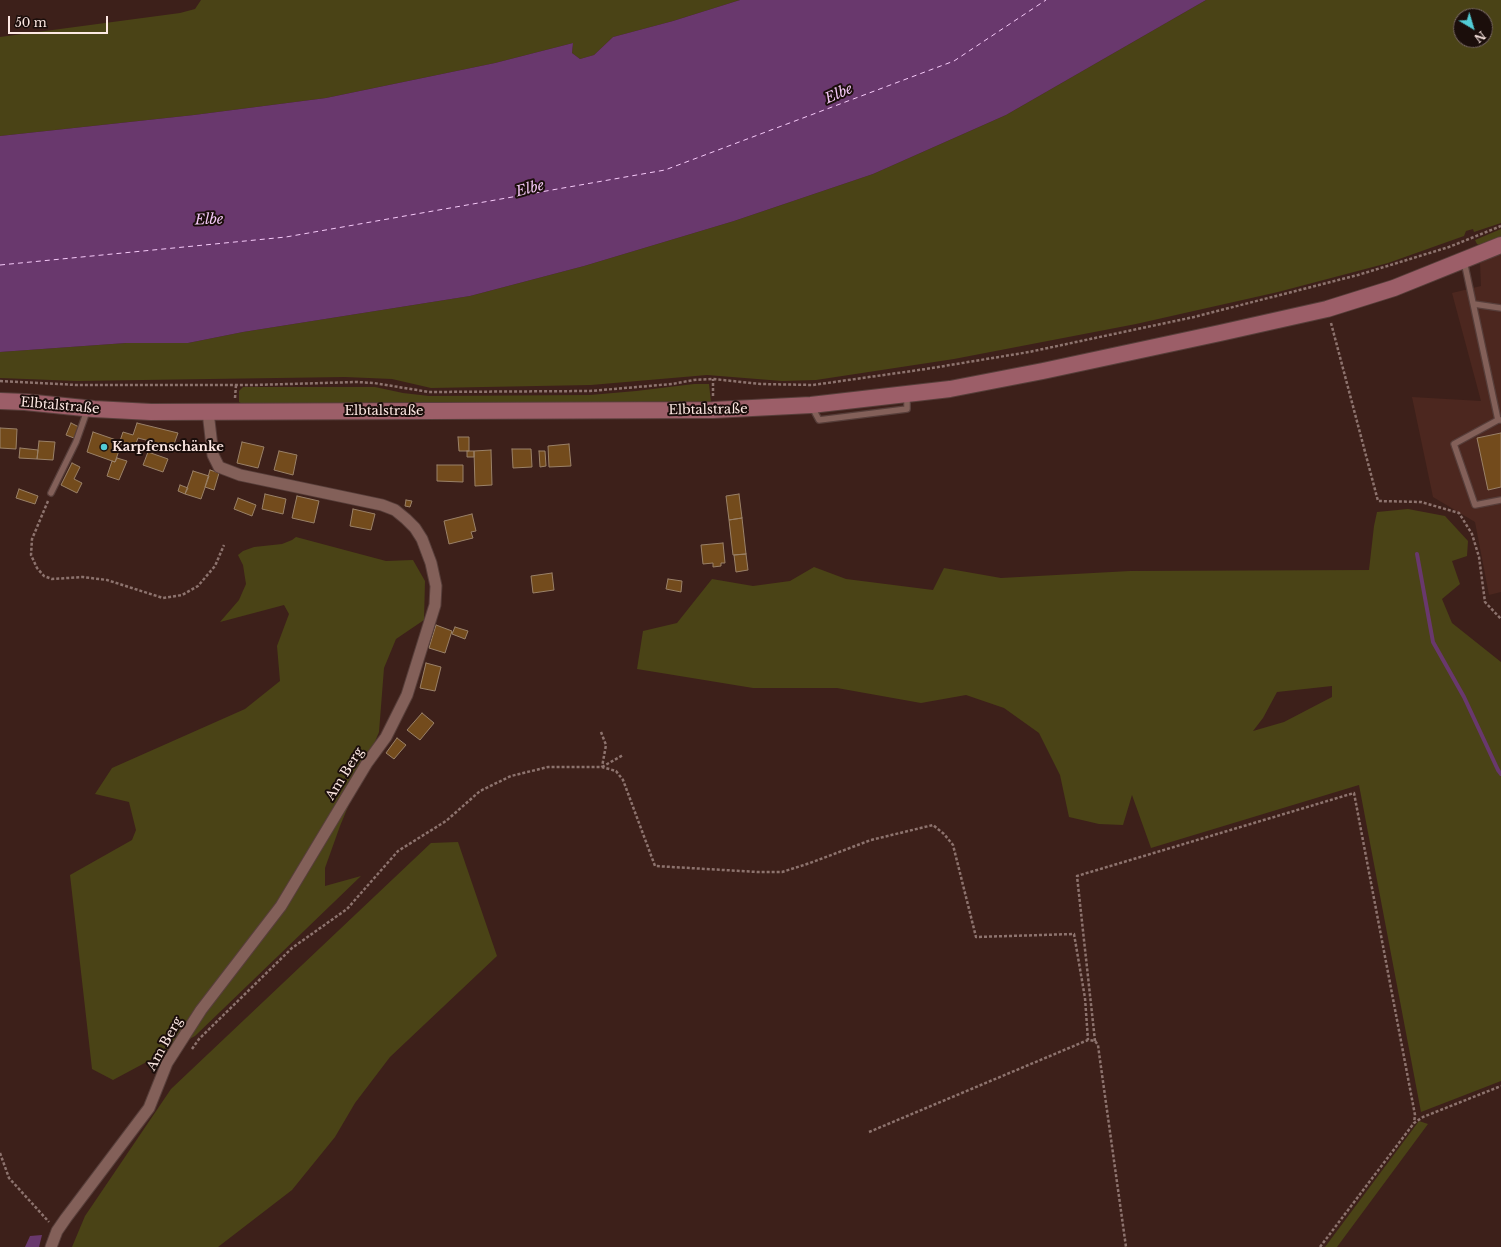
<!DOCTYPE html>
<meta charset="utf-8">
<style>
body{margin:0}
#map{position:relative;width:1501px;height:1247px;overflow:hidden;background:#3d201a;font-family:"Libre Baskerville",serif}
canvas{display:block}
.north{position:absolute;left:1453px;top:8px;width:40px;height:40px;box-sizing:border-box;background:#1b0e0b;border:1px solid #756561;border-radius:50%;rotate:142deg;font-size:11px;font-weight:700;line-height:16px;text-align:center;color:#fde8e3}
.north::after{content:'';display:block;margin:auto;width:14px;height:18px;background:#52ccd6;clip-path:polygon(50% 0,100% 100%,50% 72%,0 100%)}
.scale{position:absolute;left:8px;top:16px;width:100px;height:18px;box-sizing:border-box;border:2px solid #fde8e3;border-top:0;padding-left:5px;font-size:12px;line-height:14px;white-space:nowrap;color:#fde8e3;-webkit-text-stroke:3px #1b0e0b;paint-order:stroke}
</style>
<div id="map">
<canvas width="1501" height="1247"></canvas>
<div class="north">N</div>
<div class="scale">50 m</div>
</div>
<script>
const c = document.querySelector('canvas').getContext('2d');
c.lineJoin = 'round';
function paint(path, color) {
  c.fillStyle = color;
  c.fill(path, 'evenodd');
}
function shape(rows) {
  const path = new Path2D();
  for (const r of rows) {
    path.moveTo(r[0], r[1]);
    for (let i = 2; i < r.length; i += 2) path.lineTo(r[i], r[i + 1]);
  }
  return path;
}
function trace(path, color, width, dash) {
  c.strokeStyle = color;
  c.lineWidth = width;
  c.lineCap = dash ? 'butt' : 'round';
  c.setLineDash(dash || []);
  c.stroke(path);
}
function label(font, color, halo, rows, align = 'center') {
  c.font = font + ' "Libre Baskerville",serif';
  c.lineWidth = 4;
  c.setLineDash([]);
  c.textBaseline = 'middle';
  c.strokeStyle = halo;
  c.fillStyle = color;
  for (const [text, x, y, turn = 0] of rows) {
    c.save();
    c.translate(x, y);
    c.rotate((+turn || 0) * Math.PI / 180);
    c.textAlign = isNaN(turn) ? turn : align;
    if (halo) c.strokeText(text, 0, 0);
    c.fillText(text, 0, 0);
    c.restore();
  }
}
const built = shape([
 [1501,251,1501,592,1489,595,1475,522,1433,497,1412,397,1481,401,1452,293,1481,286,1480,262]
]);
const green = shape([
 [201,0,740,0,673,21,613,37,594,55,580,59,572,53,573,43,495,63,326,98,194,115,0,136,0,37,180,13,195,9],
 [1206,0,1501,0,1501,223,1474,232,1473,229,1466,231,1464,236,1388,263,1278,292,1136,324,954,359,816,380,782,381,707,375,591,385,431,388,392,379,345,377,77,381,0,378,0,352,126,343,188,343,243,332,470,296,584,266,734,221,873,174,1006,115],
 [1461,16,1485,16,1485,40,1461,40],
 [1501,229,1501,239,1484,247,1477,244,1475,240],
 [694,384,709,384,711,402,710,406,246,406,239,402,239,391,243,387,375,387,403,393,429,396,590,395,636,391],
 [1408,509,1445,516,1468,541,1467,556,1452,561,1460,584,1442,599,1452,623,1501,662,1501,1081,1421,1112,1359,785,1151,848,1132,795,1123,825,1099,824,1069,817,1060,775,1039,733,1004,708,966,695,921,703,837,688,753,688,637,669,643,631,677,623,712,579,753,586,790,581,814,567,846,579,933,590,944,568,1001,578,1130,571,1369,570,1374,526,1377,512],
 [1332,686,1332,697,1284,722,1253,731,1263,718,1277,692],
 [296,537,386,561,413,560,425,581,424,620,396,639,384,668,379,732,340,826,325,868,325,886,361,876,195,1036,113,1080,92,1069,70,875,132,840,136,830,129,802,95,794,112,768,245,709,280,681,277,646,289,614,284,605,220,622,239,600,246,584,243,565,238,555,243,551,254,547,282,544,292,540],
 [458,842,497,956,390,1057,355,1103,335,1137,292,1190,218,1247,72,1247,85,1216,171,1089,431,843],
 [1419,1121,1428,1124,1337,1247,1325,1247]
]);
const water = shape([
 [740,0,1206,0,1006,115,873,174,734,221,584,266,470,296,243,332,188,343,126,343,0,352,0,136,194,115,326,98,495,63,573,43,572,53,580,59,594,55,613,37,673,21],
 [42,1235,39,1247,25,1247,30,1236]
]);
const stream = shape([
 [1417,554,1433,642,1464,697,1498,770,1501,774]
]);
const ferry = shape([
 [0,265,286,237,665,170,954,61,1046,0]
]);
const building = shape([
 [71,423,79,427,74,438,66,435,71,423],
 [137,423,178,433,173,447,138,438,135,446,120,441,123,432,133,435,137,423],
 [0,428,17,429,16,449,0,448,0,428],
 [93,432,122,442,115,462,87,452,93,432],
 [1501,433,1501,487,1488,490,1477,438,1501,433],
 [458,437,469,437,469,451,459,451,458,437],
 [39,441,55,442,53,460,37,459,39,441],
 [242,442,264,447,258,468,237,463,242,442],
 [569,444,571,466,549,467,548,446,569,444],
 [20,448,38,450,37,459,19,458,20,448],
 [512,449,531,449,532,467,513,468,512,449],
 [491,450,492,485,475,486,474,451,491,450],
 [279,451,297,455,293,475,274,470,279,451],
 [467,451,474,451,474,457,467,457,467,451],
 [539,451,545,451,546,466,540,467,539,451],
 [148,452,168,459,163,472,143,465,148,452],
 [117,458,127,461,119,480,107,476,112,461,115,462,117,458],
 [72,463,80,467,74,479,82,483,77,493,61,485,72,463],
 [437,465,463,465,463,482,437,481,437,465],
 [210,470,219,473,214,490,205,487,210,470],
 [193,471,209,476,201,499,185,494,193,471],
 [180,485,188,488,185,494,178,491,180,485],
 [19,489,38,496,35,504,16,498,19,489],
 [265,494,286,499,283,514,262,509,265,494],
 [739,494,742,518,729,520,726,496,739,494],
 [297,496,319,501,314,523,292,518,297,496],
 [238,498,256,505,252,516,234,509,238,498],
 [406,500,412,501,410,507,405,506,406,500],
 [353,509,375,514,371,530,350,526,353,509],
 [472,514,476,531,471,532,473,538,449,544,444,521,472,514],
 [742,518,746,554,733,555,729,520,742,518],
 [723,543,725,563,721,563,721,566,713,567,713,563,703,564,701,545,723,543],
 [746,554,748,570,736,572,734,555,746,554],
 [552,573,554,590,533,593,531,576,552,573],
 [668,579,682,581,681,592,666,589,668,579],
 [436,625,452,631,445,653,429,648,436,625],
 [455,627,468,631,465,639,452,634,455,627],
 [426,663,441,667,435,691,420,688,426,663],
 [422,713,434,723,420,740,407,730,422,713],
 [397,738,406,745,394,759,386,753,397,738]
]);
const path = shape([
 [1331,323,1378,501,1421,502,1459,513,1472,534,1479,557,1485,602,1501,619],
 [0,381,77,385,255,385,357,382,374,383,429,392,590,391,672,384,694,380,713,379,761,384,813,385,926,369,1029,352,1194,317,1358,275,1449,247,1501,226],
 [713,396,713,379],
 [235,398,236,385],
 [48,501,32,539,31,555,37,568,44,576,52,579,83,577,107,580,163,598,182,595,198,586,215,566,224,545],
 [601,732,606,745,602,767],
 [602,767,623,755],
 [1095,1041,1077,876,1354,793,1415,1115,1414,1123],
 [192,1049,199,1039,292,948,347,909,398,851,446,821,480,791,511,776,548,767,602,767,616,771,623,780,655,866,758,872,782,872,810,863,871,840,933,825,944,834,953,845,976,937,1074,934,1085,998,1088,1040],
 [869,1132,1088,1040,1095,1041,1098,1045,1100,1060,1126,1247],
 [0,1153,9,1178,49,1222],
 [1320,1247,1414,1123,1423,1117,1501,1086]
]);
const lane = shape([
 [1464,261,1498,420,1501,420],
 [1474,304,1501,308],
 [812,407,819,420,907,409,907,395],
 [1498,420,1454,444,1475,505,1501,500],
 [51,493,76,442,87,411]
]);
const street = shape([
 [51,1247,57,1231,66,1218,149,1108,167,1063,201,1010,281,906,367,763,386,737,407,695,435,605,436,586,431,563,422,539,415,528,406,519,395,510,382,505,240,475,219,467,213,455,208,412]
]);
const secondary = shape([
 [0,401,25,402,94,409,151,412,713,410,811,405,950,389,1043,371,1220,333,1327,309,1394,288,1501,245]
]);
const markers = [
 [104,447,4,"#52ccd6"]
];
const streetNames = [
 ["Elbtalstraße",60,406,5],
 ["Elbtalstraße",708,410,-1],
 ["Elbtalstraße",384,411],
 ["Am Berg",345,774,-58],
 ["Am Berg",165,1044,-61]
];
const poiNames = [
 ["Karpfenschänke",112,447]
];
const waterNames = [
 ["Elbe",839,94,-24],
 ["Elbe",530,189,-15],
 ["Elbe",209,220,-2]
];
paint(built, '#4c271f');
paint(green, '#4a4316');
paint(water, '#69386d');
trace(stream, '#69386d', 4);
trace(ferry, '#f6caf9', 1, [5, 4]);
paint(building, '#734b1c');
trace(building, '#9a8168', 1);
trace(lane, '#573e3a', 8);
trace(street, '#573e3a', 13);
trace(secondary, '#573e3a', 18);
trace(path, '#8d736e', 2.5, [3, 2]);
trace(lane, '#836059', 5.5);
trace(street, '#836059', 11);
trace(secondary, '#9c5e68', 16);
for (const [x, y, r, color] of markers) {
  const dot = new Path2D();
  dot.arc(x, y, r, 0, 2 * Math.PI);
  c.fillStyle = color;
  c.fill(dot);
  trace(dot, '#1b0e0b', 1.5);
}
label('13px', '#fde8e3', '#1b0e0b', streetNames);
label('bold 13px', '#fde8e3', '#1b0e0b', poiNames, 'left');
label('italic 14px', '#f6caf9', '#1b0e0b', waterNames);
</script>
